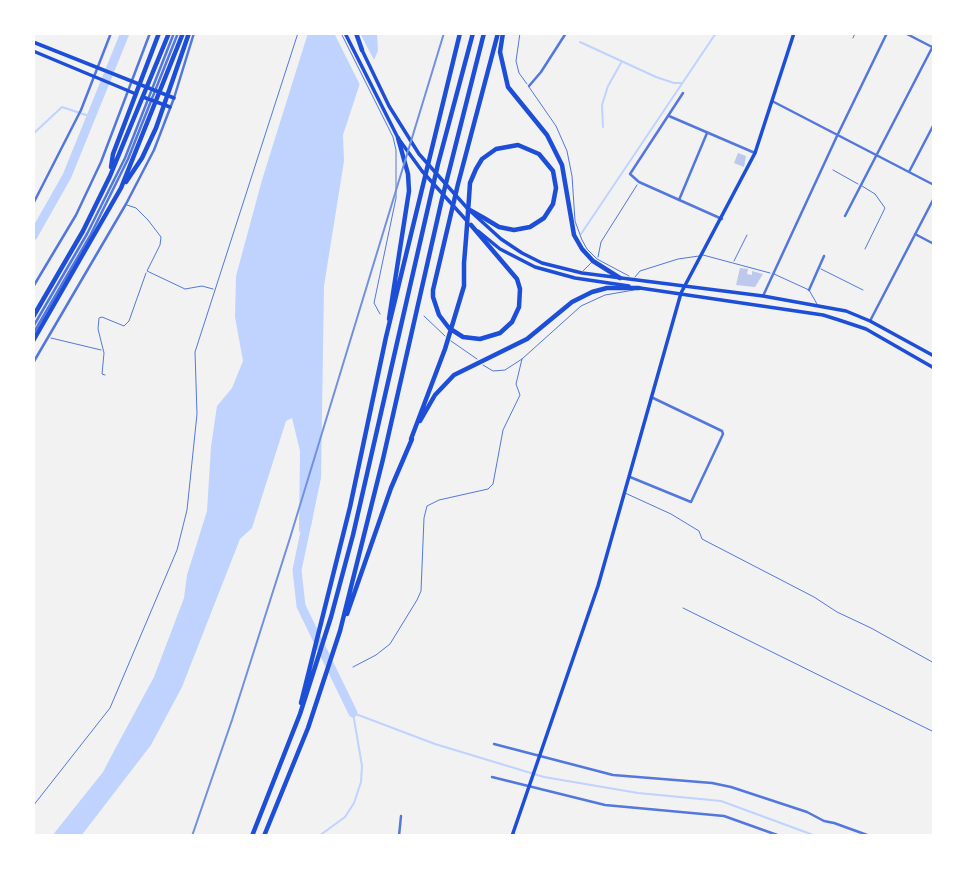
<!DOCTYPE html>
<style>
body{margin:0}
#map{position:relative;width:967px;height:869px;overflow:hidden;background:#f2f2f2;font-family:"Source Sans 3",sans-serif}
canvas{display:block}
.frame{position:absolute;inset:0;border:35px solid #fff;pointer-events:none}
</style>
<div id="map">
<canvas width="967" height="869"></canvas>
<div class="frame"></div>
</div>
<script>
const c = document.querySelector('canvas').getContext('2d');
c.lineJoin = 'round';
function paint(path, color) {
  c.fillStyle = color;
  c.fill(path, 'evenodd');
}
function shape(rows) {
  const path = new Path2D();
  for (const r of rows) {
    path.moveTo(r[0], r[1]);
    for (let i = 2; i < r.length; i += 2) path.lineTo(r[i], r[i + 1]);
  }
  return path;
}
function trace(path, color, width, dash) {
  c.strokeStyle = color;
  c.lineWidth = width;
  c.lineCap = dash ? 'butt' : 'round';
  c.setLineDash(dash || []);
  c.stroke(path);
}
const water = shape([
 [308,33,377,33,378,51,369,71,361,80,343,135,344,161,324,286,321,478,311,526,299,532,300,451,292,418,286,421,252,528,240,539,182,687,151,745,81,836,52,836,103,772,114,751,154,677,184,598,187,575,207,511,211,447,217,406,232,388,243,361,235,317,236,276,262,180]
]);
const pier = shape([
 [334,33,360,33,376,64,362,89]
]);
const stream = shape([
 [580,42,656,77,674,83,682,83],
 [603,127,602,105,608,86,621,63],
 [33,134,62,107,92,117],
 [581,234,716,33],
 [319,836,345,817,354,803,361,782,362,766,353,713,435,744,544,777,638,793,721,801,816,836]
]);
const river = shape([
 [33,236,67,176,125,33],
 [308,518,297,570,301,606,353,713]
]);
const building = shape([
 [738,153,746,156,744,167,734,163],
 [740,268,748,269,747,274,752,275,752,271,763,274,755,287,736,285]
]);
const service = shape([
 [341,33,393,137,396,150,396,198,374,303,380,314],
 [520,33,516,61,519,73,527,84],
 [853,38,855,33],
 [529,87,556,126,567,151,572,176,575,221,582,240,587,249,597,259,629,276],
 [833,170,858,184],
 [862,186,875,194,885,208,865,249],
 [127,205,136,208,148,220,161,237,160,245,147,271,185,289,202,286,213,289],
 [703,255,770,273],
 [598,257,601,242,637,185],
 [734,261,747,235],
 [821,269,863,290],
 [583,271,592,262],
 [774,274,809,290,817,304],
 [635,277,640,271,678,259,699,256],
 [424,316,445,336],
 [51,338,101,350],
 [451,341,477,359],
 [483,365,493,371,505,370,522,359,581,306,605,295,634,290],
 [105,375,102,374,104,353,98,329,99,318,102,317,124,326,129,321,146,273],
 [625,493,671,514,699,531,702,539,814,597,837,612,871,628,934,663],
 [683,608,934,732],
 [353,667,376,655,390,644,417,600,421,591,424,518,427,506,439,500,488,489,493,484,503,430,520,395,516,384,522,359],
 [33,806,110,708,177,550,187,510,197,414,195,352,298,33]
]);
const minor = shape([
 [905,33,934,48],
 [529,86,541,72,566,33],
 [683,93,630,174,639,182,722,219],
 [772,101,934,185],
 [669,116,755,153],
 [909,172,934,124],
 [679,200,707,133],
 [33,204,81,110,111,33],
 [845,216,934,44],
 [915,234,934,244],
 [809,290,824,256],
 [763,296,837,136,887,33],
 [870,321,934,198],
 [630,477,691,502,723,434,722,431,651,397],
 [494,744,613,775,712,783,731,787,807,812,824,821,834,823,870,836],
 [492,777,605,805,724,816,780,836],
 [399,836,401,816]
]);
const tertiary = shape([
 [33,287,76,215,101,162,150,33],
 [33,327,87,234,125,158,174,33],
 [33,334,90,236,128,159,178,33],
 [33,363,126,204,154,150,174,98,194,33]
]);
const secondary = shape([
 [345,33,398,138,422,171,467,221],
 [33,42,174,98],
 [361,48,389,106,419,154,468,209,501,239,522,253,542,263,582,273,763,296,846,311,870,321,934,356],
 [33,51,136,94],
 [143,97,170,107],
 [478,231,500,249,535,267,575,278,629,286],
 [640,288,823,315,839,320,866,329,934,368],
 [512,836,598,586,681,293,755,153,794,33]
]);
const trunk = shape([
 [111,167,113,154,159,33],
 [126,182,142,158,156,128,189,33],
 [33,317,83,231,110,176,169,33],
 [33,341,121,188,183,33]
]);
const motorway = shape([
 [356,33,362,50],
 [503,33,500,52,508,87,547,135,562,165,574,235,582,249,593,261,620,278],
 [471,225,517,279,520,289,519,307,512,322,500,333,480,339,463,337,449,328,439,315,433,297,433,290,458,184,498,33],
 [389,319,409,191,408,174,398,138],
 [420,421,435,395,454,375,527,339,572,302,592,292,607,288,639,288],
 [411,439,445,349,464,286,464,263,466,239,469,198,470,183,476,169,482,159,496,149,518,145,539,154,553,171,556,188,553,204,544,218,530,227,514,230,499,227,484,218,468,209],
 [347,614,391,488,412,439],
 [301,703,350,507,386,337,460,33],
 [252,836,300,714,331,617,353,535,438,164,473,33],
 [264,836,308,728,340,631,383,459,442,199,484,33]
]);
const rail = shape([
 [192,836,232,720,290,538,444,33]
]);
paint(water, '#bfd3fe');
paint(pier, '#f2f2f2');
trace(stream, '#bfd3fe', 2);
trace(river, '#bfd3fe', 9);
paint(building, '#bdc9ec');
trace(service, '#5277de', 1);
trace(minor, '#5277de', 2.5);
trace(tertiary, '#5277de', 2.5);
trace(secondary, '#1d4ed8', 3.5);
trace(trunk, '#1d4ed8', 4.5);
trace(motorway, '#1d4ed8', 4.5);
trace(rail, '#7290e2', 2);
</script>
